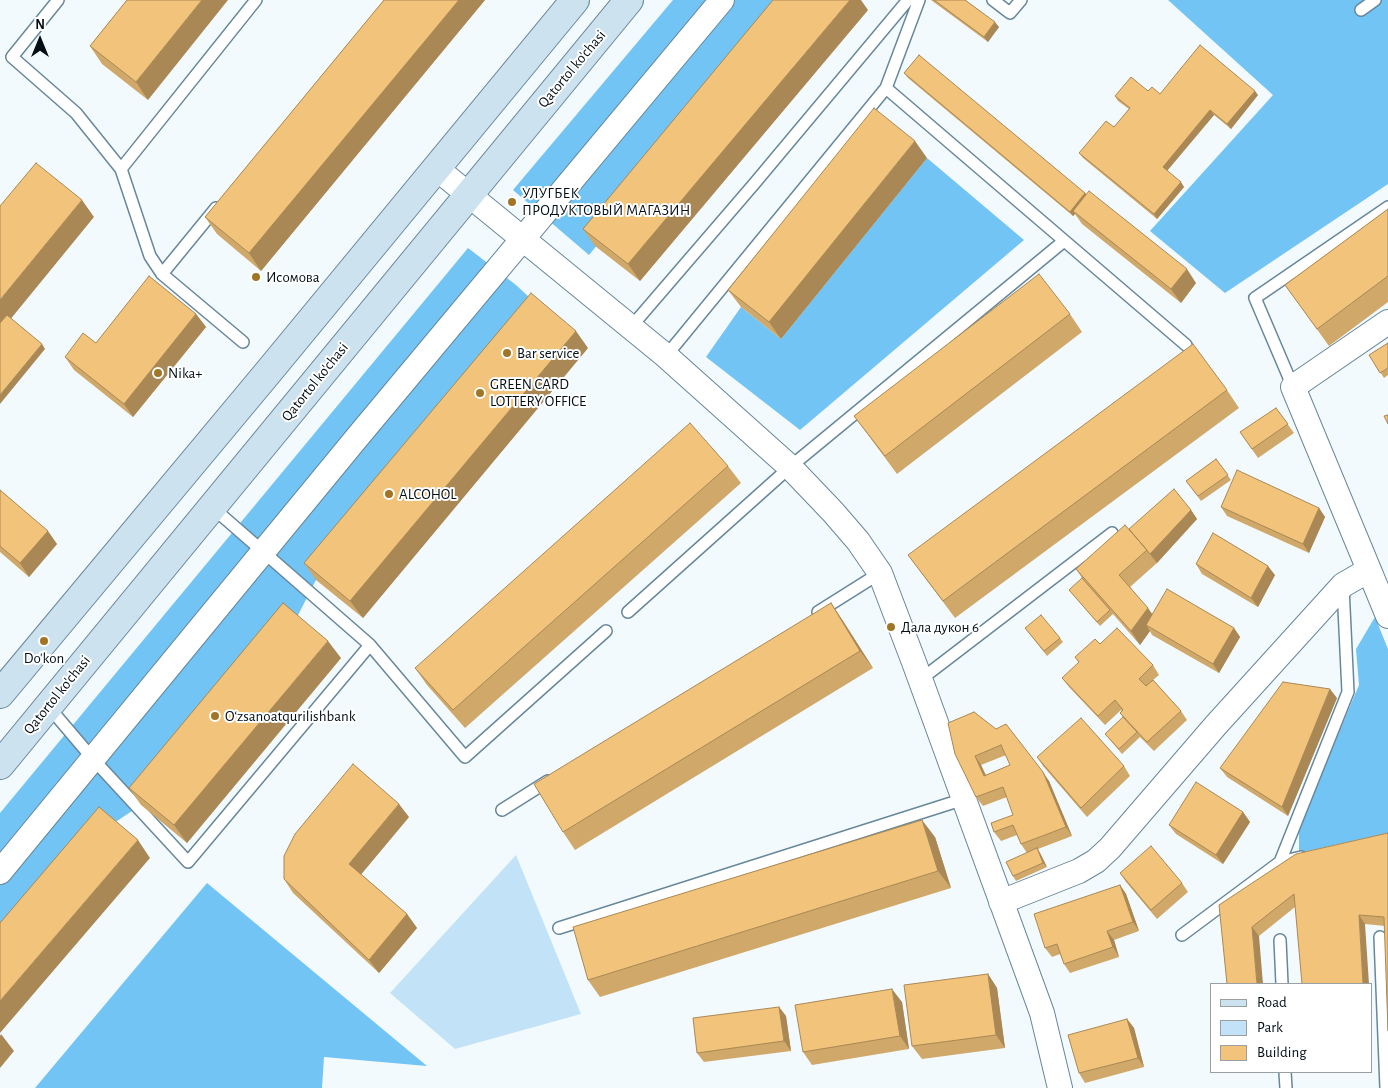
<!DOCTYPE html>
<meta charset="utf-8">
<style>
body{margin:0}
#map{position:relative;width:1388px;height:1088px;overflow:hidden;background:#f3fafe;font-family:"Alegreya Sans",sans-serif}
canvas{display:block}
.legend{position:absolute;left:1210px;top:983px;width:162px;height:90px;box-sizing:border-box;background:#fff;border:1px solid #9a9fa1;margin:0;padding:6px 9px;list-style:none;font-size:15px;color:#030e15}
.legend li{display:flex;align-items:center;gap:10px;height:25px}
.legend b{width:25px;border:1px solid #9a9fa1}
.north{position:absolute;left:15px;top:15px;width:50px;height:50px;-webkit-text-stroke:4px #fff;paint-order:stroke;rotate:0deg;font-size:14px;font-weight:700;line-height:20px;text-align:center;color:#030e15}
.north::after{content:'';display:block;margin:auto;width:18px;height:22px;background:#030e15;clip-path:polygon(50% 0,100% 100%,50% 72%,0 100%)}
</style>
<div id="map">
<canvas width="1388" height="1088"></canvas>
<ul class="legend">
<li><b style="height:6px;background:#cce2ef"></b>Road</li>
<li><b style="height:14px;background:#c2e3f7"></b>Park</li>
<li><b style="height:14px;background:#f2c37a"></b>Building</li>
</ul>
<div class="north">N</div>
</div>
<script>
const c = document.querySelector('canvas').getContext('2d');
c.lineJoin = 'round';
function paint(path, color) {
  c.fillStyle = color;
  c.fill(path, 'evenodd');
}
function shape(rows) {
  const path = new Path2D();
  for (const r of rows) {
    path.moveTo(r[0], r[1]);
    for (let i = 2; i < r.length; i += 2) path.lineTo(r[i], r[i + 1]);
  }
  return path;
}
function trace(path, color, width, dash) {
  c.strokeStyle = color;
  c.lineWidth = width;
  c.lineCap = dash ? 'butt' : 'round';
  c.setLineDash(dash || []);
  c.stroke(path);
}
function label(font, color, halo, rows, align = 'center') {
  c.font = font + ' "Alegreya Sans",sans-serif';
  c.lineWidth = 4;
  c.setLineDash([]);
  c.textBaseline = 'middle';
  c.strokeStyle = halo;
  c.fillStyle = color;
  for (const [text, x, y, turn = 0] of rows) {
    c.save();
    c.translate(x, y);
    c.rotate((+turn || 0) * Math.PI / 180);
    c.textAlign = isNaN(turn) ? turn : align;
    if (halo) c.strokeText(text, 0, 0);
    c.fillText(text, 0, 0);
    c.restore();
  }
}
const green = shape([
 [516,855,581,1014,455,1049,390,993]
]);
const forest = shape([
 [673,0,800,0,589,255,513,190],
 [1168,0,1388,0,1388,184,1225,293,1150,231,1273,95],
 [927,158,1024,240,800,430,706,357,741,307,781,339],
 [468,248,516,285,543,310,316,580,295,621,141,805,111,825,0,955,0,813],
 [1375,617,1388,649,1388,833,1299,853,1299,827,1359,685,1356,649],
 [207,883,427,1066,324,1057,322,1088,35,1088]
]);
const lane = shape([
 [58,0,12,57,76,113,121,169,150,256,162,274,243,342],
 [993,0,1010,13,1021,0],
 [1361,10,1375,0],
 [886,88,919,0],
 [121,169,256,0],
 [162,274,216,208],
 [631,327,754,184,908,0],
 [666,356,886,88,1186,345],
 [1293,387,1255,298,1388,207],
 [212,507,370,645,465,757,606,631],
 [628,612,790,467,1064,241],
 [818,612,880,573],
 [920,680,1112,533],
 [48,706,93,759,188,862,370,645],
 [502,810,548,781],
 [1301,857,1280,862,1348,692,1343,587],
 [559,928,964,799],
 [1182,935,1280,862],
 [1380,937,1386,1088],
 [1280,940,1282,984],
 [1285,1072,1286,1088]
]);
const street = shape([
 [436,168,666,356,790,467,833,512,858,541,880,573,915,665,1042,1013,1060,1088],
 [1369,570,1293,387,1388,322],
 [0,872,355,440,722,0],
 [1001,902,1079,871,1096,861,1110,848,1216,725,1343,585,1369,570,1388,616]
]);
const secondary = shape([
 [0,694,270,370,575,0],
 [0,765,629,0]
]);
const wall = shape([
 [127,0,148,100,102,64,90,46],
 [384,0,485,0,261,271,217,234,205,217],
 [931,0,965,0,999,27,988,42],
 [868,10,640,281,595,246,583,229],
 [904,73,1085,193,1196,283,1181,303,1082,224,1075,214,1073,216,908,78],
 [1148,91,1160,94,1258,95,1231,129,1214,115,1167,171,1184,187,1157,219,1083,158,1079,153,1114,127,1129,109,1118,101,1115,96],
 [927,158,781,339,741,307,728,290],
 [1388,209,1388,302,1329,346,1285,285],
 [196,314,206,327,133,417,74,370,65,357],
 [1070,314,1082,332,897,474,854,416],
 [1388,343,1388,375,1384,378,1369,355],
 [588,348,363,618,316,580,304,563],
 [1227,390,1239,408,955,618,908,555],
 [1276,408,1294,433,1258,458,1240,432],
 [1216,459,1231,480,1201,501,1186,481],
 [728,466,741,483,465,728,427,685,415,668],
 [0,490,57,544,29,577,0,552],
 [1221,507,1319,508,1325,517,1309,553,1227,516],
 [1191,510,1197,519,1157,563,1130,587,1152,614,1234,628,1240,637,1219,673,1152,635,1150,631,1140,645,1113,614,1100,626,1069,590,1082,578,1076,569,1129,529],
 [1196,564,1275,575,1258,607,1202,574],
 [831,603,843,621,873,668,575,850,563,832],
 [1025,628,1060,638,1063,642,1047,656],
 [1100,644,1153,665,1159,675,1153,680,1181,711,1187,720,1154,751,1140,737,1122,754,1105,734,1123,717,1120,713,1122,711,1121,710,1105,725,1069,687,1062,678,1079,663,1075,657],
 [341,658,187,843,141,805,129,788],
 [1337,698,1288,816,1227,777,1220,768],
 [974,712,1049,781,1072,836,1038,849,1047,867,1016,881,1013,876,1027,853,1021,844,1017,835,1001,841,994,832,1013,815,1007,797,983,806,976,797],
 [1006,755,1010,765,986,775,981,765],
 [1037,757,1124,766,1130,776,1087,817,1043,766],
 [1243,812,1250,822,1223,864,1176,834,1169,825],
 [409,817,361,874,407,914,417,928,379,973,293,893,284,879],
 [1388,833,1385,926,1365,924,1295,907,1259,936,1219,905],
 [935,837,951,888,600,997,588,980],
 [1120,873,1182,883,1188,892,1157,919,1126,882],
 [1120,885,1126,894,1139,931,1114,940,1119,957,1070,973,1064,964,1060,954,1052,957,1045,948],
 [988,974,997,988,1005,1048,922,1059,912,1046],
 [902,1002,909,1049,812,1065,803,1052],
 [779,1007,786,1016,791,1051,704,1062,697,1053],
 [1127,1019,1134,1028,1144,1067,1085,1083,1079,1073]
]);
const shadedWall = shape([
 [202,0,228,0,148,100,136,82],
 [459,0,485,0,261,271,249,253],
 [850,0,861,0,868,10,640,281,628,264],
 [995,22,999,27,988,42,984,37],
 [1255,91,1258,95,1231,129,1227,124],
 [1210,110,1214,115,1166,172,1163,167],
 [915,141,927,158,781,339,769,322],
 [1181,182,1184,187,1157,219,1154,214],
 [1085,193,1089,198,1073,211,1075,214,1073,216,1070,212],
 [82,200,94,217,0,332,0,300],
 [1187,269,1196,283,1181,303,1171,289],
 [196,314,206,327,133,417,124,404],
 [576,331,588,348,363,618,350,601],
 [42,344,45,349,0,404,0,395],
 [1319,508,1325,517,1309,553,1303,544],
 [1191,510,1197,519,1157,563,1150,554],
 [48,531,57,544,29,577,20,563],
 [1268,566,1275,575,1258,607,1251,598],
 [831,603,843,621,873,668,860,651],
 [1148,608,1157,621,1146,625,1150,631,1140,645,1131,631],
 [1234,628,1240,637,1219,673,1213,664],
 [328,641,341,658,187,843,174,825],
 [1330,689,1337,698,1288,816,1282,807],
 [975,756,981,765,990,785,984,776],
 [1043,772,1049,781,1072,836,1066,827],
 [399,804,409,817,359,877,349,864],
 [1243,812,1250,822,1223,864,1216,855],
 [922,820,935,837,951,888,938,871],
 [138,840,150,858,0,1033,0,1001],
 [1037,848,1040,853,1047,867,1043,863],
 [1120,885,1126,894,1139,931,1133,922],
 [407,914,417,928,379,973,369,960],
 [1359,915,1365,924,1369,984,1363,984],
 [1252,927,1259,936,1263,984,1257,984],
 [1107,931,1114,940,1119,957,1113,947],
 [988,974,997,988,1005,1048,996,1035],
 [892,989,902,1002,909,1049,900,1036],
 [779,1007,786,1016,791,1051,784,1041],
 [1127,1019,1134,1028,1144,1067,1138,1058],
 [1,1034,14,1051,0,1068,0,1036]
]);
const building = shape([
 [127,0,202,0,136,82,90,46,127,0],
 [384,0,459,0,249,253,205,217,384,0],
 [773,0,850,0,628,264,583,229,773,0],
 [934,0,965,0,995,22,984,37,934,0],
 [1200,45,1255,91,1227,124,1210,110,1163,167,1181,182,1154,214,1079,153,1106,121,1114,127,1130,108,1115,96,1131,77,1148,91,1152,87,1160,94,1200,45],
 [919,55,1085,193,1070,212,904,73,919,55],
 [874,108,915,141,769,322,728,290,874,108],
 [36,163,82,200,0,300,0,206,36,163],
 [1089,191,1187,269,1171,289,1073,211,1089,191],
 [1388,209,1388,276,1317,329,1285,285,1388,209],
 [1039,274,1070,314,885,456,854,416,1039,274],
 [149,276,196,314,124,404,65,357,83,333,96,343,149,276],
 [531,293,576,331,350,601,304,563,531,293],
 [7,315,42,344,0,395,0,323,7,315],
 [1388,343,1388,368,1380,373,1369,355,1388,343],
 [1193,344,1227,390,943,601,908,555,1193,344],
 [1276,408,1288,424,1252,449,1240,432,1276,408],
 [1388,415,1388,424,1384,416,1388,415],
 [690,423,728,466,453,710,415,668,690,423],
 [1216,459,1228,475,1198,496,1186,481,1216,459],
 [1237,470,1319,508,1303,544,1221,507,1237,470],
 [1174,489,1191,510,1150,554,1129,529,1174,489],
 [0,490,48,531,20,563,0,546,0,490],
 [1125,525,1147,550,1119,575,1148,608,1131,631,1076,569,1125,525],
 [1213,533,1268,566,1251,598,1196,564,1213,533],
 [1082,578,1110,610,1097,622,1069,590,1082,578],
 [1167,589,1234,628,1213,664,1146,625,1167,589],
 [283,603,328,641,174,825,129,788,283,603],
 [831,603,860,651,563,832,534,784,831,603],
 [1041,615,1060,638,1044,651,1025,628,1041,615],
 [1117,628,1153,665,1139,679,1146,686,1153,680,1181,711,1147,742,1120,713,1123,710,1115,700,1098,716,1062,678,1079,662,1075,657,1095,639,1100,644,1117,628],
 [1283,682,1330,689,1282,807,1220,768,1283,682],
 [974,712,996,729,1006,724,1043,772,1066,827,1021,844,1013,825,994,832,991,823,1013,815,1003,787,976,797,955,754,948,723,974,712],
 [1001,745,1010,765,984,776,975,756,1001,745],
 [1123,717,1137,732,1119,749,1105,734,1123,717],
 [1081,718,1124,766,1081,808,1037,757,1081,718],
 [353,764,399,804,349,864,407,914,369,960,284,879,284,856,295,834,353,764],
 [1196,782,1243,812,1216,855,1169,825,1196,782],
 [99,807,138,840,0,1001,0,923,99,807],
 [922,820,938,871,588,980,573,927,922,820],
 [1388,833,1388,1031,1384,917,1359,915,1363,984,1302,984,1294,894,1252,927,1257,984,1227,984,1219,905,1296,854,1388,833],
 [1151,846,1182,883,1151,910,1120,873,1151,846],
 [1037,848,1043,863,1013,876,1006,862,1037,848],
 [1120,885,1133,922,1107,931,1113,947,1064,964,1057,944,1045,948,1034,914,1120,885],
 [988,974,996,1035,912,1046,904,985,988,974],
 [892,989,900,1036,803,1052,795,1005,892,989],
 [779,1007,784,1041,697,1053,693,1018,779,1007],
 [1127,1019,1138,1058,1079,1073,1068,1035,1127,1019]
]);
const markers = [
 [512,202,5,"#a17526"],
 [256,277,5,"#a17526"],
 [507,353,5,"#a17526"],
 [158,373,5,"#a17526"],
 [480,393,5,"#a17526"],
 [389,494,5,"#a17526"],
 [891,627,5,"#a17526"],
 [44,641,5,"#a17526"],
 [215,716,5,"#a17526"]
];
const streetNames = [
 ["Qatortol ko'chasi",572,69,-50],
 ["Qatortol ko'chasi",315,382,-51],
 ["Qatortol ko'chasi",57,695,-51]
];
const poiNames = [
 ["УЛУГБЕК",522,193],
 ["ПРОДУКТОВЫЙ МАГАЗИН",522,210],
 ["Исомова",266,277],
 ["Bar service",517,353],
 ["Nika+",168,373],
 ["GREEN CARD",490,384],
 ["LOTTERY OFFICE",490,401],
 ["ALCOHOL",399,494],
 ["Дала дукон 6",901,627],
 ["Do'kon",44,658,"center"],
 ["Oʻzsanoatqurilishbank",225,716]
];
paint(green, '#c2e3f7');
paint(forest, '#71c4f4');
trace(lane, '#67879b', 14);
trace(street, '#67879b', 26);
trace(secondary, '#67879b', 30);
trace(lane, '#fff', 11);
trace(street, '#fff', 24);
trace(secondary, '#cce2ef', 28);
paint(wall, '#d0a869');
paint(shadedWall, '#a98855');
paint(building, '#f2c37a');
trace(building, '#a98855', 1);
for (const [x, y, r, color] of markers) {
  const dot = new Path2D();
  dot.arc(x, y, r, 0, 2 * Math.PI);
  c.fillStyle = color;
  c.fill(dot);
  trace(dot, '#fff', 2);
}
label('15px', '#030e15', '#fff', streetNames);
label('15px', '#030e15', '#fff', poiNames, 'left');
</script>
